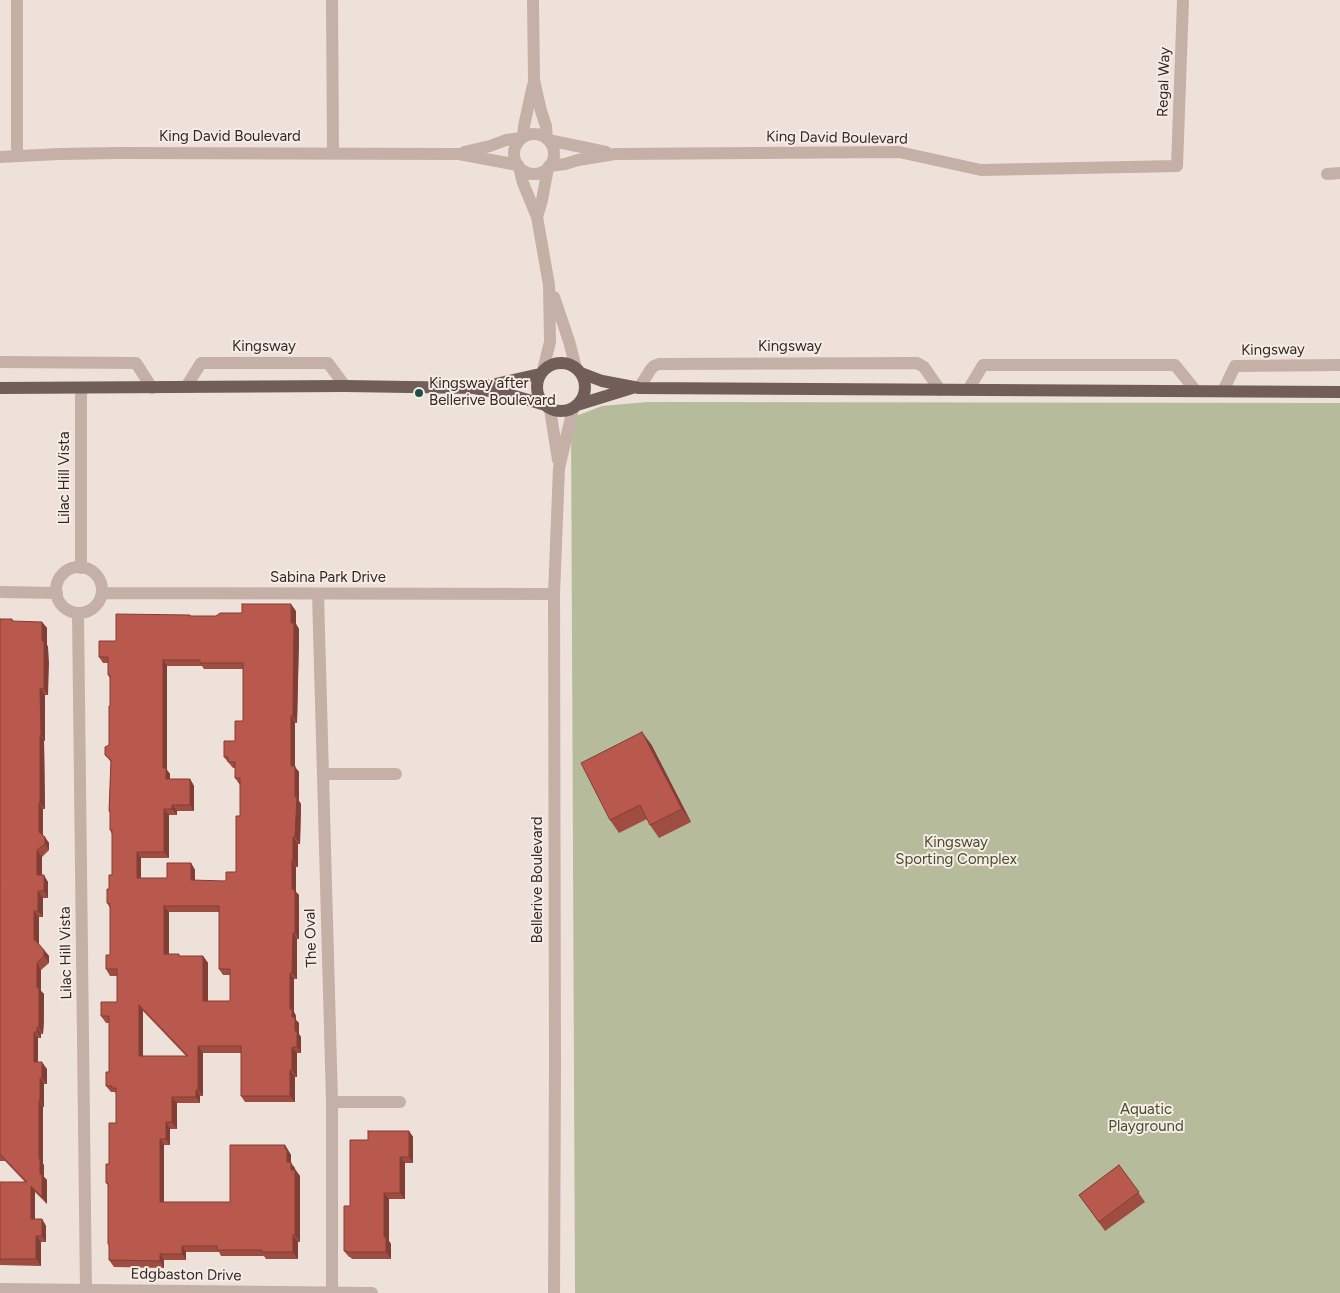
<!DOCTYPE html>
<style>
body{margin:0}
canvas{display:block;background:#eee1d9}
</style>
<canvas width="1340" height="1293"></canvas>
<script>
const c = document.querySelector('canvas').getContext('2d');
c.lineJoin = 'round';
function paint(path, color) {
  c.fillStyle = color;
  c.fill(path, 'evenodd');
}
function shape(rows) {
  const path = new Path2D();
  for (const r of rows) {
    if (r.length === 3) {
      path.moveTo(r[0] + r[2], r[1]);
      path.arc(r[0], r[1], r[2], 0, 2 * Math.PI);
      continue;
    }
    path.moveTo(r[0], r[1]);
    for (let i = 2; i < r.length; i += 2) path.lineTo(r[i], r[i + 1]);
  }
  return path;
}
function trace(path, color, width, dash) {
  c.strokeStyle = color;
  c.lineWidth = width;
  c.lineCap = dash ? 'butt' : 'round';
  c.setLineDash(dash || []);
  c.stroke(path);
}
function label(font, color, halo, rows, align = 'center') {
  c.font = font + ' Figtree,sans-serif';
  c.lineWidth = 4;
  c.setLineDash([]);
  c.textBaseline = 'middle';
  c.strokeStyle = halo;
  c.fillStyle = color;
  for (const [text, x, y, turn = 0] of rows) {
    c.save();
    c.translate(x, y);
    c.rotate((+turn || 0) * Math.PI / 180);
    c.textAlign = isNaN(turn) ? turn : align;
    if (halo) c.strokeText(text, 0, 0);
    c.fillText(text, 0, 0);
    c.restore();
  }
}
const green = shape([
 [647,402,1340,403,1340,1293,575,1293,571,418,602,406]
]);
const minor = shape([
 [17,0,17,156],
 [332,0,333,154],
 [533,0,534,80,541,111,546,126,547,139],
 [534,154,20],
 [523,137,524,126,533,85],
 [548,140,606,152],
 [464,152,490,146,506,140,522,138],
 [0,157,59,154,119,153,459,154,518,165],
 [549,166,565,164,578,160,615,154,899,152,981,170,1177,166,1183,0],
 [519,167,523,183,537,217,549,285,550,342,543,370],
 [1327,174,1340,173],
 [537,217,542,200,548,168],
 [554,297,569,341,576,368],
 [0,362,136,363,152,388],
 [186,387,201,363,328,363,345,386],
 [81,388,81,568],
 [639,388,651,369,654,366,659,364,917,363,924,367,940,390],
 [968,390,983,365,1175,365,1196,391],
 [1223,391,1235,366,1340,365],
 [550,409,558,460],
 [79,590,23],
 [0,592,57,593],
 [102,593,554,594],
 [318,594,332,1102,332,1292],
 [78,613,86,1293],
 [323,774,396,774],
 [332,1102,400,1102],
 [0,1289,372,1293],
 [554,1293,555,1063,554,594,559,468,573,409]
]);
const major = shape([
 [561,387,24],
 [581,373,602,381,639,388,1340,392],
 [482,387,540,374],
 [0,388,345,386,474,388,511,395,542,404],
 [577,405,632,388]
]);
const wall = shape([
 [296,611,296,624,299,629,299,644,297,723,295,723,295,767,299,772,299,801,301,804,300,844,298,844,298,867,296,867,296,892,299,895,299,939,297,939,297,979,294,979,294,1012,296,1016,296,1020,299,1023,299,1034,301,1037,301,1053,297,1053,297,1077,295,1077,295,1102,245,1102,241,1096,241,1053,203,1053,203,1096,200,1096,200,1103,177,1103,177,1129,170,1129,170,1145,164,1145,164,1202,230,1202,285,1145,291,1155,291,1163,300,1176,300,1242,298,1242,298,1259,266,1259,264,1256,221,1256,219,1252,186,1252,186,1260,164,1260,164,1268,114,1267,109,1260,109,1246,108,1244,108,1185,106,1183,109,1164,116,1123,116,1094,115,1092,111,1092,106,1086,109,1072,109,1023,106,1023,101,1016,117,1002,117,976,110,976,106,969,110,955,110,908,107,903,109,889,112,875,112,834,110,830,110,813,109,811,111,762,105,755,109,745,110,706,110,678,108,675,108,663,103,663,99,657,116,641,190,615,191,616,216,616,242,613],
 [167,666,202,666,204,669,243,669,243,721,235,741,224,757,233,768,235,768,235,778,240,785,240,816,236,872,226,881,195,881,195,870,191,863,167,878,141,878,141,858,169,858,169,815,177,815,177,811,194,811,194,786,190,779,170,779,170,774,167,770],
 [169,912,219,912,219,969,223,975,230,975,230,1001,208,1001,208,963,203,956,180,956,169,954],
 [143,1011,186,1056,143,1056],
 [0,619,12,619,14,622,42,622,47,628,47,645,48,647,48,695,45,695,45,741,44,741,45,809,43,809,43,836,49,843,49,850,42,857,42,875,48,882,48,898,43,898,43,917,39,917,39,944,49,956,49,963,41,970,41,991,44,994,44,1023,43,1034,41,1034,41,1038,38,1038,38,1062,47,1069,47,1084,44,1084,44,1107,43,1107,43,1164,44,1165,44,1177,47,1180,47,1204,35,1192,35,1219,42,1219,46,1226,46,1242,41,1242,41,1266,0,1265,0,1182,25,1182,5,1161,0,1161],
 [651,744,691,822,659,838,650,825,647,819,619,833,610,820],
 [409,1131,413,1137,413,1163,405,1163,405,1199,389,1199,389,1241,391,1244,391,1259,352,1259,350,1257,349,1257,344,1251,350,1206,368,1140],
 [1119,1165,1145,1202,1105,1231,1079,1195]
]);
const shadedWall = shape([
 [291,604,296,611,296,624,299,629,297,723,293,716],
 [42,622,47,628,47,645,48,647,49,663,48,695,44,689],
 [163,660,167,666,167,770,170,774,170,786,166,779,163,768],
 [40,688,45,695,45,741,41,735],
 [291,716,295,723,295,767,299,772,299,801,301,804,300,844,295,837,295,797,291,766],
 [642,732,651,744,691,822,682,809],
 [40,735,44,741,45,809,40,803],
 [190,779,194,786,194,811,190,805],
 [39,803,43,809,43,839,39,832],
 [172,805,177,811,177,815,172,809],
 [164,809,169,815,169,858,164,852],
 [45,837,49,843,49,850,45,844],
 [293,837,298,844,298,867,293,860],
 [37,850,42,857,42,882,37,875],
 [137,852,141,858,141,884,137,878],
 [292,860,296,867,296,892,299,895,299,939,295,933,292,889],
 [191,863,195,870,195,887,191,880],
 [44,875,48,882,48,898,44,891],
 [38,891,43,898,43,917,38,911],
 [164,906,169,912,169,960,164,954],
 [34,911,39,917,39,945,34,939],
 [293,933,297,939,297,979,292,973],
 [44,950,49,956,49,963,44,956],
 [203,956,208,963,208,1008,203,1001],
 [37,963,41,970,41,991,44,994,43,1034,39,1027,37,988],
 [290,973,294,979,294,1012,296,1016,296,1020,299,1023,299,1034,301,1037,301,1053,297,1047,295,1031,290,1009],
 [139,1005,143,1011,143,1062,139,1056],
 [37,1027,41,1034,41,1038,37,1032],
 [34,1032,38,1038,38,1069,34,1062],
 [198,1046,203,1053,203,1096,198,1090],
 [292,1047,297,1053,297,1077,292,1070],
 [42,1062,47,1069,47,1084,42,1078],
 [290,1070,295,1077,295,1102,290,1096],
 [40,1078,44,1084,44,1107,40,1101],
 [196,1090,200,1096,200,1103,196,1097],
 [172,1097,177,1103,177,1129,172,1122],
 [39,1101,43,1107,43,1164,44,1165,44,1177,47,1180,47,1204,42,1197,40,1174,39,1159],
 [166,1122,170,1129,170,1145,166,1139],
 [409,1131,413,1137,413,1163,409,1157],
 [160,1139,164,1145,164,1209,160,1202],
 [285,1145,291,1155,291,1163,295,1168,295,1176,291,1170,287,1162],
 [400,1157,405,1163,405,1199,400,1193],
 [295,1170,300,1176,300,1242,295,1235],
 [31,1186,35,1192,35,1226,31,1219],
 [384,1193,389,1199,389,1241,391,1244,391,1259,386,1252,384,1237],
 [42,1219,46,1226,46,1242,42,1236],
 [293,1235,298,1242,298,1259,293,1252],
 [36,1236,41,1242,41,1266,36,1259],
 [182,1246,186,1252,186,1260,182,1254],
 [160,1254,164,1260,164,1268,160,1261]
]);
const building = shape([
 [242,604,291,604,291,623,294,623,293,716,291,716,291,766,295,766,295,797,297,797,295,837,293,837,293,860,292,860,292,889,294,889,295,893,295,933,293,933,292,973,290,973,290,1009,292,1009,292,1017,295,1017,295,1031,297,1031,297,1047,292,1047,292,1070,290,1070,290,1096,241,1096,241,1046,198,1046,198,1090,196,1090,196,1097,172,1097,172,1122,166,1122,166,1139,160,1139,160,1202,230,1202,230,1145,285,1145,285,1149,287,1149,287,1162,291,1162,291,1170,295,1170,295,1235,293,1235,293,1252,262,1252,262,1250,217,1250,217,1246,182,1246,182,1254,160,1254,160,1261,109,1260,109,1244,108,1244,108,1183,106,1183,106,1164,109,1164,109,1123,116,1123,116,1088,112,1088,112,1086,106,1086,106,1072,109,1072,109,1016,101,1016,101,1002,117,1002,117,969,106,969,106,955,110,955,110,906,109,903,107,903,107,889,109,889,109,875,112,875,112,830,110,830,110,811,109,811,111,760,105,755,105,747,109,745,109,706,110,706,110,675,108,675,108,657,99,657,99,641,116,641,116,614,190,615,190,616,216,616,220,613,242,613,242,604],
 [163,660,200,660,200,663,243,663,243,721,235,721,235,741,224,741,224,757,228,757,228,762,235,762,235,778,240,778,240,816,236,816,236,872,226,872,226,881,191,880,191,863,167,863,167,878,137,878,137,852,164,852,164,809,172,809,172,805,190,805,190,779,166,779,166,768,163,768,163,660],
 [164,906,219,906,219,969,230,969,230,1001,203,1001,203,956,179,956,179,954,164,954,164,906],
 [139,1005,188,1056,139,1056,139,1005],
 [0,619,12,619,12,621,42,622,42,641,44,641,44,689,40,688,41,735,40,735,40,803,39,803,39,832,45,837,45,844,37,850,37,875,44,875,44,891,38,891,38,911,34,911,34,939,44,950,44,956,37,963,37,988,39,988,39,1027,37,1027,37,1032,34,1032,34,1062,42,1062,42,1078,40,1078,40,1101,39,1101,39,1159,40,1159,40,1174,42,1174,42,1197,31,1186,31,1219,42,1219,42,1236,36,1236,36,1259,0,1259,0,1182,27,1182,0,1154,0,619],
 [642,732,682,809,650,825,640,805,610,820,581,763,642,732],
 [368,1131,409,1131,409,1157,400,1157,400,1193,384,1193,384,1237,386,1237,386,1252,347,1252,347,1251,344,1251,344,1206,350,1206,350,1140,368,1140,368,1131],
 [1119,1165,1139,1192,1099,1222,1079,1195,1119,1165]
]);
const markers = [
 [419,393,5,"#204f4b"]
];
const streetNames = [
 ["Regal Way",1164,82,-88],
 ["King David Boulevard",230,137],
 ["King David Boulevard",837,138,1],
 ["Kingsway",264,347],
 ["Kingsway",790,347],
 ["Kingsway",1273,350,-1],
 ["Lilac Hill Vista",65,478,-90],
 ["Sabina Park Drive",328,578],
 ["Bellerive Boulevard",538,880,-90],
 ["The Oval",311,938,-92],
 ["Lilac Hill Vista",66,953,-91],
 ["Edgbaston Drive",186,1275,1]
];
const poiNames = [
 ["Kingsway after",429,384],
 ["Bellerive Boulevard",429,401]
];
const parkNames = [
 ["Kingsway",956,843],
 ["Sporting Complex",956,860],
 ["Aquatic",1146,1110],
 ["Playground",1146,1127]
];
paint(green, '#b5bb9b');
trace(minor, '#c5b0a7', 12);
trace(major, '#725e59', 12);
paint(wall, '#9f4c41');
paint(shadedWall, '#823e35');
paint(building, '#b9584c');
trace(building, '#823e35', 1);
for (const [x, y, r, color] of markers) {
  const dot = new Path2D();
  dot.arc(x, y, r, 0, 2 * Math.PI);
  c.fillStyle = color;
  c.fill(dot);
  trace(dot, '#f6ece5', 2);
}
label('15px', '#322826', '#f6ece5', streetNames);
label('15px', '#322826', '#f6ece5', poiNames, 'left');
label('15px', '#464d2d', '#f6ece5', parkNames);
</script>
